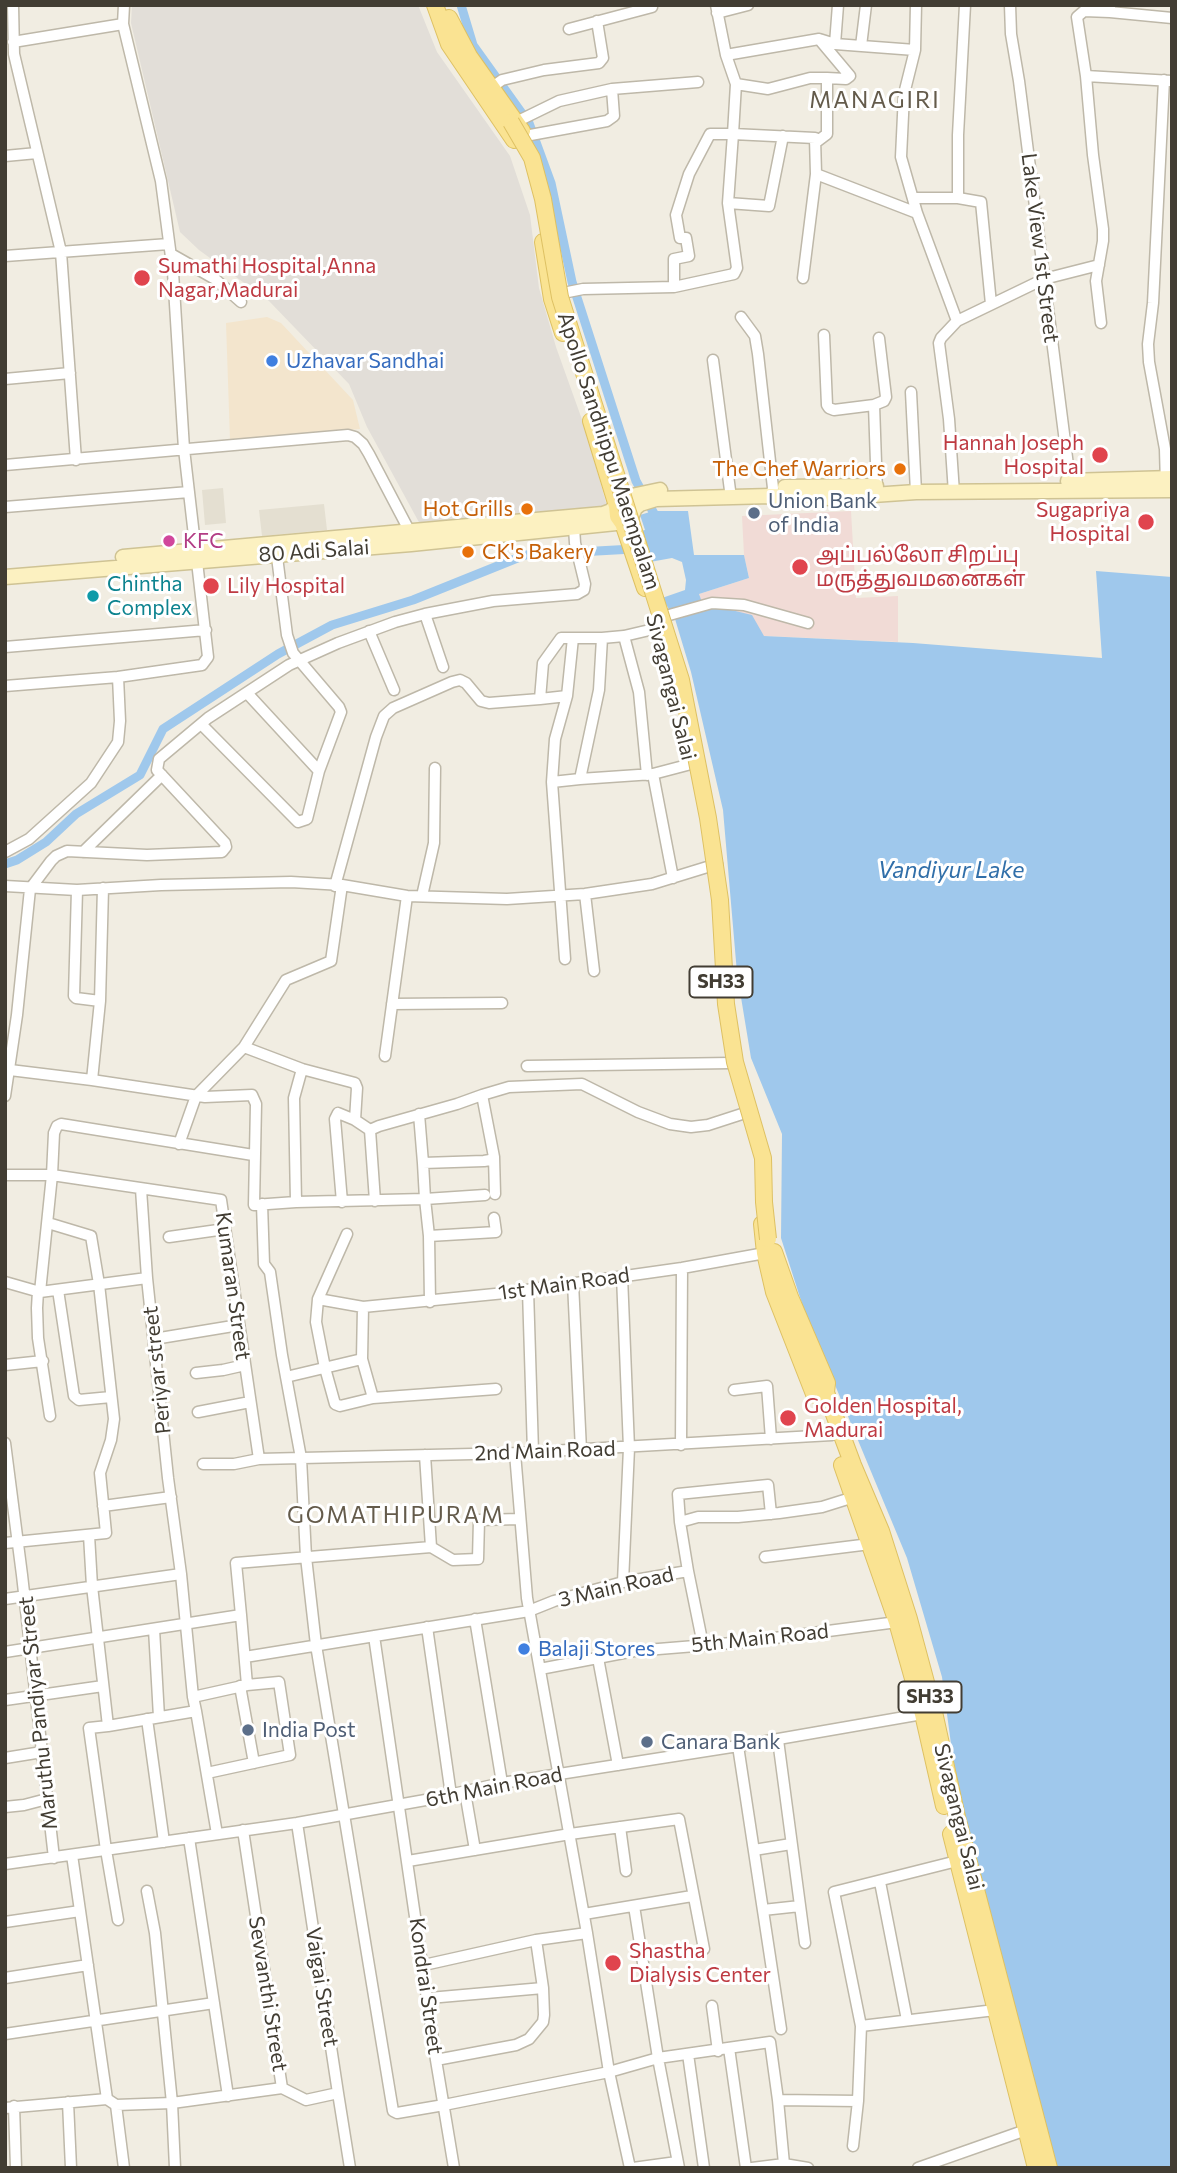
<!DOCTYPE html>
<meta charset="utf-8">
<style>
body{margin:0}
#map{position:relative;width:1177px;height:2173px;overflow:hidden;background:#f1ede2;font-family:Commissioner,sans-serif}
canvas{display:block}
.frame{position:absolute;inset:0;border:7px solid #423d33;pointer-events:none}
</style>
<div id="map">
<canvas width="1177" height="2173"></canvas>
<div class="frame"></div>
</div>
<script>
const c = document.querySelector('canvas').getContext('2d');
c.lineJoin = 'round';
function paint(path, color) {
  c.fillStyle = color;
  c.fill(path, 'evenodd');
}
function shape(rows) {
  const path = new Path2D();
  for (const r of rows) {
    path.moveTo(r[0], r[1]);
    for (let i = 2; i < r.length; i += 2) path.lineTo(r[i], r[i + 1]);
  }
  return path;
}
function trace(path, color, width, dash) {
  c.strokeStyle = color;
  c.lineWidth = width;
  c.lineCap = dash ? 'butt' : 'round';
  c.setLineDash(dash || []);
  c.stroke(path);
}
function label(font, color, halo, rows, align = 'center') {
  c.font = font + ' Commissioner,"Noto Sans Tamil",sans-serif';
  c.lineWidth = 6;
  c.setLineDash([]);
  c.textBaseline = 'middle';
  c.strokeStyle = halo;
  c.fillStyle = color;
  for (const [text, x, y, turn = 0] of rows) {
    c.save();
    c.translate(x, y);
    c.rotate((+turn || 0) * Math.PI / 180);
    c.textAlign = isNaN(turn) ? turn : align;
    if (halo) c.strokeText(text, 0, 0);
    c.fillText(text, 0, 0);
    c.restore();
  }
}
const residential = shape([
 [223,488,226,523,205,525,202,490],
 [324,504,327,530,262,536,259,510]
]);
const commercial = shape([
 [267,317,281,323,353,400,360,429,230,440,226,323]
]);
const industrial = shape([
 [132,5,418,5,437,52,510,156,530,215,539,288,556,347,585,428,607,506,421,526,367,427,349,384,269,301,199,250,180,232,131,23]
]);
const medical = shape([
 [851,511,856,598,898,596,898,642,764,636,704,608,699,594,749,578,744,555,742,516]
]);
const water = shape([
 [653,511,688,511,694,555,744,555,749,578,699,594,704,607,723,608,752,615,764,636,913,643,1102,658,1096,571,1172,577,1172,2168,1052,2168,958,1796,942,1677,907,1558,805,1313,781,1238,782,1134,751,1058,737,973,723,810,691,672,675,619,662,598,685,590,686,580,682,562,672,558,639,564,633,533,645,530,640,515]
]);
const canal = shape([
 [461,5,473,45,529,123,551,183,572,282,636,481,657,519],
 [5,864,17,860,46,842,76,814,140,775,163,729,278,654,332,625,413,600,525,555,633,549]
]);
const minor = shape([
 [13,5,14,54,61,252,76,460],
 [716,5,726,55,736,84,733,134,815,138,816,174,803,278],
 [916,5,915,50,904,94,901,157,917,213],
 [1010,5,1011,34,1019,81,1070,481,1069,488],
 [1110,6,1110,12,1172,18],
 [1110,12,1084,11,1077,17,1086,76,1172,81],
 [717,13,748,5],
 [569,29,652,7],
 [13,42,123,24],
 [835,44,838,5],
 [861,46,866,5],
 [726,55,819,39,835,44,915,50],
 [1086,76,1093,155,1103,229,1103,241,1096,281,1101,323],
 [1164,80,1153,303,1148,344,1149,362,1165,449,1166,485],
 [736,84,768,89,810,78,827,78],
 [491,88,502,80,544,70,599,63,603,58,597,21],
 [516,122,559,101,612,89,698,82],
 [525,136,607,121,614,116,612,89],
 [815,143,827,134,827,78,846,79,850,76,819,39],
 [5,156,37,153],
 [816,174,917,213,957,321],
 [913,198,958,198,981,202,991,304],
 [958,198,958,135,965,5],
 [728,203,769,206,783,136],
 [171,254,215,279,241,302],
 [5,256,169,244],
 [563,293,583,289,674,287,734,274,737,268,728,203,733,134,710,134,689,174,676,215,680,238,686,238,689,256,674,259,674,287],
 [741,317,755,336,758,354,773,488,771,496],
 [824,335,827,405,829,408,834,410,874,405],
 [713,360,731,498],
 [5,379,70,373],
 [911,392,916,492],
 [5,465,348,435,355,437,363,444,369,454,410,532,410,538],
 [877,492,874,405,884,401,886,397,879,338],
 [954,493,949,419,939,343,941,338,957,321,1044,279,1099,265],
 [5,507,189,492],
 [425,614,443,667],
 [655,619,712,603,744,605,808,623],
 [369,631,394,690],
 [624,636,639,692,647,775],
 [602,638,599,690,580,779,653,774,691,764],
 [5,647,206,630],
 [5,686,118,677],
 [247,693,319,771],
 [567,696,573,638],
 [540,699,567,696,555,739,552,782],
 [201,724,298,822,307,819,319,771,341,712,339,707,293,653,287,635,276,549],
 [653,774,673,878],
 [5,852,29,839,91,783,118,742,120,721,118,677,202,665,208,657,184,449,173,272,161,181,123,24,124,5],
 [83,852,162,775],
 [5,886,77,890,161,885,291,882,342,885,407,896,507,899,585,894,652,884,717,864],
 [335,886,376,737,384,716,393,708,452,682,460,680,466,683,481,701,489,703,540,699,543,663,561,638,602,638,624,636,658,628],
 [30,889,51,861,56,856,67,851,147,855,222,852,226,847,225,843,157,770,159,759,208,718,289,665,338,643,395,622,425,614,493,601,577,594,584,590,585,584,575,543,574,527],
 [585,894,594,971],
 [422,896,434,843,435,768],
 [565,959,552,782,580,779],
 [100,1001,103,888],
 [392,1004,502,1003],
 [385,1056,407,896],
 [527,1066,731,1063],
 [302,1069,355,1083,357,1088,355,1120],
 [10,1070,92,1080,100,1001,76,998,74,996,77,890],
 [92,1080,205,1097,252,1095,256,1104,254,1205,296,1202,425,1199,423,1163,484,1161,490,1160,494,1157,482,1095,509,1087,582,1084,638,1112,670,1124,691,1127,708,1125,745,1113],
 [5,1096,17,1015,30,889],
 [419,1114,423,1163],
 [370,1130,379,1126,457,1104,482,1095],
 [179,1144,196,1096,244,1047],
 [253,1155,61,1124,57,1126,54,1133,52,1175,221,1200,259,1459],
 [494,1157,495,1194],
 [5,1175,52,1175,40,1292,147,1278,168,1478,181,1574,5,1599],
 [141,1189,147,1278],
 [485,1195,425,1199,429,1236,496,1232,494,1218],
 [296,1202,294,1098,302,1069,244,1047,286,980,331,961,342,885],
 [342,1202,335,1119,338,1113,355,1120,370,1130,375,1201],
 [262,1204,264,1264,270,1272,282,1355,301,1458,306,1557,316,1645,393,2111,397,2113,444,2105,609,2072,658,2058,770,2042,778,2100,858,2101],
 [347,1234,318,1299,316,1322,325,1368,335,1404,340,1406,373,1398],
 [429,1236,430,1302],
 [169,1237,225,1229],
 [622,1276,629,1448,623,1582],
 [5,1282,40,1292],
 [573,1283,581,1450],
 [58,1290,74,1396,79,1400,111,1397],
 [528,1290,533,1452],
 [38,1291,37,1308,38,1338,50,1416],
 [318,1299,363,1307,362,1359],
 [363,1307,505,1293,682,1268,765,1253],
 [154,1339,239,1325],
 [5,1365,43,1361],
 [196,1373,223,1370,245,1365],
 [286,1377,362,1359,373,1398,496,1389],
 [734,1390,767,1386,771,1439],
 [198,1412,250,1402],
 [5,1443,22,1575,54,1858],
 [681,1445,682,1268],
 [203,1464,234,1464,259,1459,515,1453,832,1435],
 [103,1506,171,1497],
 [680,1522,678,1494,768,1485,771,1514],
 [89,1535,92,1586,108,1726,196,1711,217,1834],
 [5,1543,106,1533,100,1473,111,1440,114,1419,99,1284,91,1236,48,1223],
 [431,1547,453,1560,478,1559,479,1520,520,1519],
 [765,1557,870,1544],
 [688,1571,703,1645],
 [181,1574,193,1697],
 [241,1615,236,1563,431,1547,425,1455],
 [475,1619,502,1783],
 [427,1627,451,1795],
 [154,1629,159,1717],
 [374,1636,436,2060,454,2168],
 [5,1652,241,1615,247,1685,193,1697,196,1711],
 [245,1657,529,1611,554,1601,623,1582,688,1571,680,1522,698,1517,738,1517,779,1513,822,1507,854,1497],
 [598,1658,618,1765],
 [540,1669,634,1651,744,1642,897,1622],
 [240,1686,254,1763],
 [5,1700,103,1686],
 [147,1719,164,1842],
 [108,1726,89,1728,106,1850,118,1920],
 [778,1740,805,1943],
 [738,1746,781,2029],
 [5,1758,42,1752],
 [207,1773,290,1755,279,1682,247,1685],
 [465,1792,475,1850],
 [5,1807,24,1805,47,1799],
 [620,1827,626,1871],
 [189,1838,228,2096],
 [754,1850,791,1844],
 [72,1855,107,2099],
 [408,1861,570,1834,679,1819,704,1949],
 [5,1864,297,1823,431,1799,502,1783,738,1746,928,1713],
 [880,1882,907,2020],
 [147,1891,155,1933,172,2103,282,2088,243,1830],
 [634,1906,658,2058,679,2168],
 [763,1910,800,1906],
 [584,1914,692,1896],
 [5,1922,80,1911],
 [587,1933,609,2072,630,2168],
 [424,1965,536,1940],
 [5,1978,88,1965],
 [429,1998,543,1988,536,1940,587,1933,527,1598,515,1453],
 [712,2006,718,2051],
 [861,2026,995,2010],
 [5,2034,214,2003],
 [729,2048,746,2168],
 [688,2054,704,2168],
 [436,2060,516,2045,529,2039,543,2022,544,2015,543,1988],
 [282,2088,306,2100,338,2093,297,1823],
 [338,2093,350,2168],
 [778,2100,784,2164,808,2168],
 [68,2102,71,2168],
 [116,2105,124,2168],
 [14,2106,16,2168],
 [5,2108,107,2099,116,2105,172,2103,175,2168],
 [853,2146,858,2101,861,2026,834,1892,957,1861],
 [633,2168,677,2162],
 [752,2168,784,2164],
 [918,2168,1026,2130]
]);
const secondary = shape([
 [1068,481,1172,478],
 [785,487,876,486],
 [123,557,603,514,611,511,622,498,660,490],
 [5,577,411,544,626,522,630,520,635,508,640,504,656,499,771,496,830,498,916,492,1172,490]
]);
const primary = shape([
 [435,5,449,44,514,140],
 [449,18,469,56,522,131],
 [543,242,552,299,563,333],
 [591,421,617,506,618,516,623,523,645,588],
 [762,1224,765,1253,774,1292,814,1394,818,1396],
 [774,1252,790,1297,827,1383,826,1392],
 [822,1382,853,1465,881,1531,909,1619,934,1712,957,1817,1049,2168],
 [842,1465,897,1622,923,1714,944,1806],
 [951,1834,1036,2168]
]);
const primaryBridge = shape([
 [511,122,532,158,543,199,560,297,681,680,708,818,720,900,726,1004,735,1062,763,1158,764,1202,768,1239]
]);
const markers = [
 [142,278,9,"#e0444e"],
 [272,361,7,"#3f7fe0"],
 [1100,455,9,"#e0444e"],
 [900,469,7,"#e8710a"],
 [527,509,7,"#e8710a"],
 [754,513,7,"#5c6f8a"],
 [1146,522,9,"#e0444e"],
 [169,541,7,"#d1479c"],
 [468,552,7,"#e8710a"],
 [800,567,9,"#e0444e"],
 [211,586,9,"#e0444e"],
 [93,596,7,"#0f9aa8"],
 [788,1418,9,"#e0444e"],
 [524,1649,7,"#3f7fe0"],
 [248,1730,7,"#5c6f8a"],
 [647,1742,7,"#5c6f8a"],
 [613,1963,9,"#e0444e"]
];
const shields = [
 [721,982,63],
 [930,1697,63]
];
const shieldNames = [
 ["SH33",721,982],
 ["SH33",930,1697]
];
const streetNames = [
 ["Lake View 1st Street",1040,248,83],
 ["Apollo Sandhippu Maempalam",609,451,72],
 ["80 Adi Salai",314,551,-4],
 ["Sivagangai Salai",671,687,76],
 ["1st Main Road",564,1284,-8],
 ["Kumaran Street",233,1286,82],
 ["Periyar street",157,1370,-96],
 ["2nd Main Road",545,1451,-2],
 ["3 Main Road",616,1587,-13],
 ["5th Main Road",760,1638,-6],
 ["Maruthu Pandiyar Street",38,1713,-96],
 ["6th Main Road",494,1787,-11],
 ["Sivagangai Salai",959,1817,76],
 ["Kondrai Street",426,1986,82],
 ["Vaigai Street",322,1987,81],
 ["Sevvanthi Street",268,1994,81]
];
const healthNames = [
 ["Sumathi Hospital,Anna",158,266],
 ["Nagar,Madurai",158,290],
 ["Hannah Joseph",1084,443,"right"],
 ["Hospital",1084,467,"right"],
 ["Sugapriya",1130,510,"right"],
 ["Hospital",1130,534,"right"],
 ["அப்பல்லோ சிறப்பு",816,555],
 ["மருத்துவமனைகள்",816,579],
 ["Lily Hospital",227,586],
 ["Golden Hospital,",804,1406],
 ["Madurai",804,1430],
 ["Shastha",629,1951],
 ["Dialysis Center",629,1975]
];
const shopNames = [
 ["Uzhavar Sandhai",286,361],
 ["Balaji Stores",538,1649]
];
const foodNames = [
 ["The Chef Warriors",886,469],
 ["Hot Grills",513,509],
 ["CK's Bakery",482,552,"left"]
];
const serviceNames = [
 ["Union Bank",768,501],
 ["of India",768,525],
 ["India Post",262,1730],
 ["Canara Bank",661,1742]
];
const hotelNames = [
 ["KFC",183,541]
];
const cultureNames = [
 ["Chintha",107,584],
 ["Complex",107,608]
];
const neighbourhoodNames = [
 ["MANAGIRI",875,100],
 ["GOMATHIPURAM",396,1515]
];
const waterNames = [
 ["Vandiyur Lake",951,870]
];
paint(residential, '#e4dfd1');
paint(commercial, '#f3e5cd');
paint(industrial, '#e2ded8');
paint(medical, '#f1dbd6');
paint(water, '#9fc8ec');
trace(canal, '#9fc8ec', 9);
trace(minor, '#beb8a9', 13);
trace(secondary, '#cfc394', 17);
trace(primary, '#dec163', 18);
trace(minor, '#fff', 10);
trace(secondary, '#fcf1c1', 14);
trace(primary, '#fae392', 16);
trace(primaryBridge, '#dec163', 18, []);
trace(primaryBridge, '#fae392', 16);
for (const [x, y, r, color] of markers) {
  const dot = new Path2D();
  dot.arc(x, y, r, 0, 2 * Math.PI);
  c.fillStyle = color;
  c.fill(dot);
  trace(dot, '#fff', 2.5);
}
for (const [x, y, w] of shields) {
  const box = new Path2D();
  box.roundRect(x - w / 2, y - 15.5, w, 31, 5);
  c.fillStyle = '#fff';
  c.fill(box);
  trace(box, '#423d33', 2);
}
label('bold 19px', '#423d33', null, shieldNames);
label('21px', '#423d33', '#fff', streetNames);
label('21px', '#be3a42', '#fff', healthNames, 'left');
label('21px', '#366cbe', '#fff', shopNames, 'left');
label('21px', '#c56008', '#fff', foodNames, 'right');
label('21px', '#4e5e75', '#fff', serviceNames, 'left');
label('21px', '#b23c85', '#fff', hotelNames, 'left');
label('21px', '#0d838f', '#fff', cultureNames, 'left');
c.letterSpacing = '2px';
label('23px', '#645b4b', '#fff', neighbourhoodNames);
c.letterSpacing = '0px';
label('italic 23px', '#316fa9', '#fff', waterNames);
</script>
